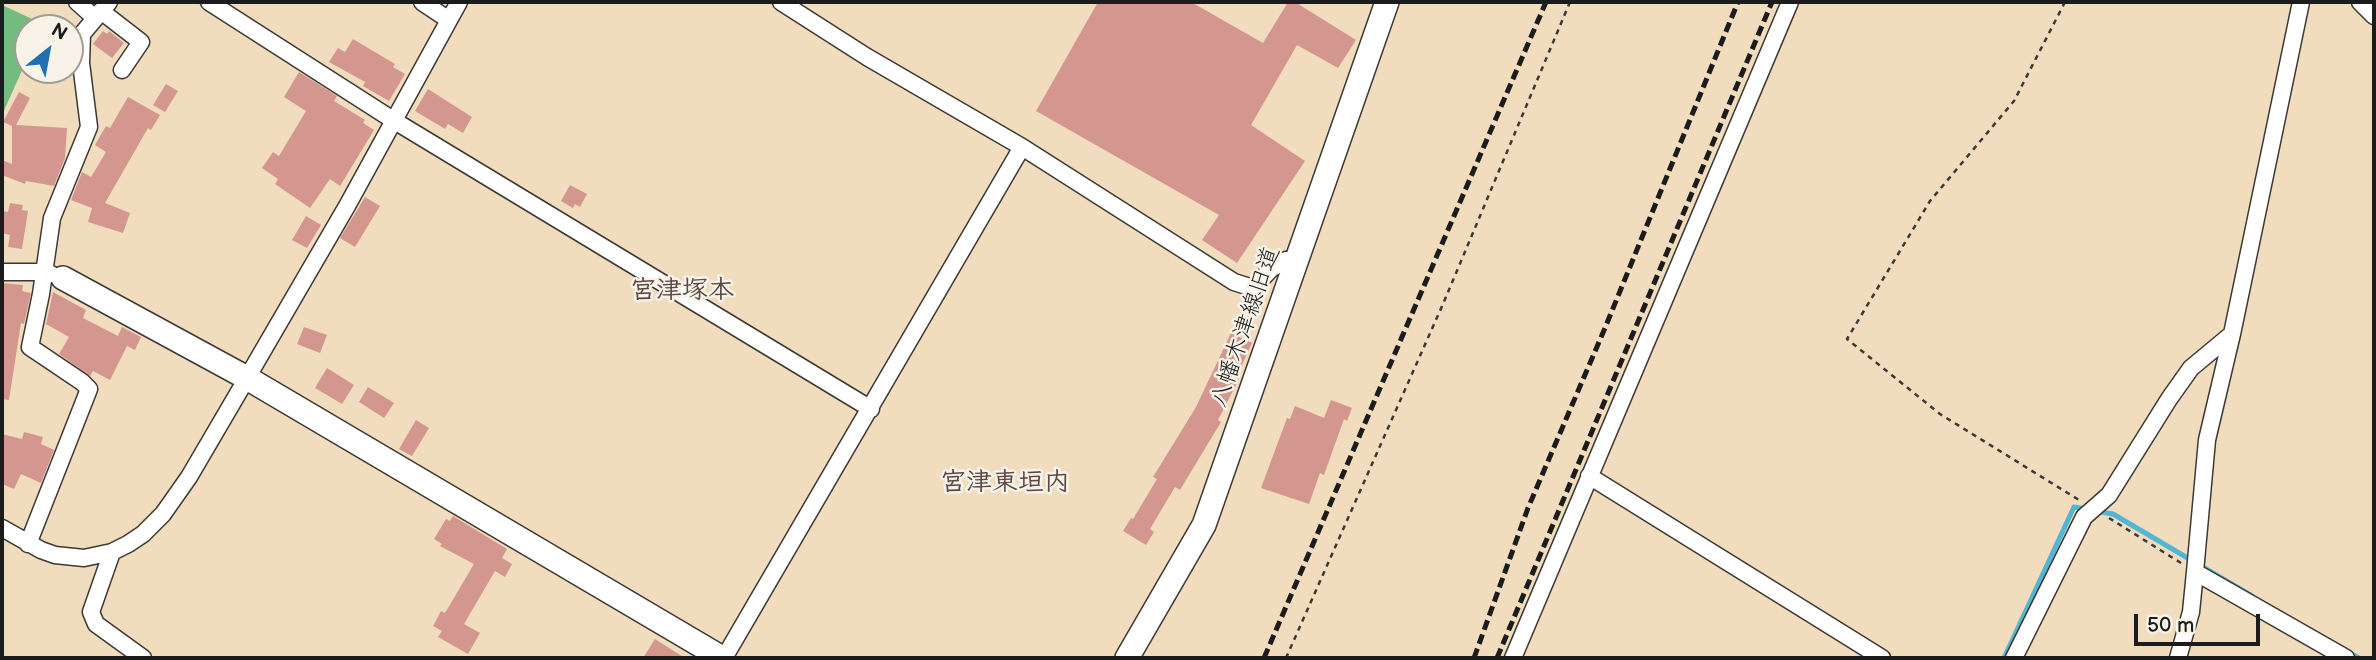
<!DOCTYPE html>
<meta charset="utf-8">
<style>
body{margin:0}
#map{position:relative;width:2376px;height:660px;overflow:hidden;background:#f1dcbd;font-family:"Balsamiq Sans",sans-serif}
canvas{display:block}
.frame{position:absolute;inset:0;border:4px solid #1c1c1c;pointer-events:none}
.north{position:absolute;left:14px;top:14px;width:70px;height:70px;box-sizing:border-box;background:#f7f3e8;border:2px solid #9f9d96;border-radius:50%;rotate:31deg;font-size:19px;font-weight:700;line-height:28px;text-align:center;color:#1c1c1c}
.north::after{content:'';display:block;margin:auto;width:24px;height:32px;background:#1f6fb2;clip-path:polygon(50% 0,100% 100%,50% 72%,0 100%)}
.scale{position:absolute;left:2134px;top:614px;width:126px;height:32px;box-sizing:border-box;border:4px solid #1c1c1c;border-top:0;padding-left:9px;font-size:21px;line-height:24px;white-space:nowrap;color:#1c1c1c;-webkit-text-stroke:5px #f7f3e8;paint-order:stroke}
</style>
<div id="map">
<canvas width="2376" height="660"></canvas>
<div class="frame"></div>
<div class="north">N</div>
<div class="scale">50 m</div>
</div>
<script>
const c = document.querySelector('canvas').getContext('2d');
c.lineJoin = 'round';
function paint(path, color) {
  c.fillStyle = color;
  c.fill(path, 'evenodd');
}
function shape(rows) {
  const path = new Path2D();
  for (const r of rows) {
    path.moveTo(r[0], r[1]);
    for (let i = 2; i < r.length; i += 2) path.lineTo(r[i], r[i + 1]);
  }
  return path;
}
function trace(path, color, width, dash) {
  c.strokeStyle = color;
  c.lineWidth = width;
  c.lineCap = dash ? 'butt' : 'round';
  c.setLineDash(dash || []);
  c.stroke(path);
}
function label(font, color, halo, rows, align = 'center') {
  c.font = font + ' "Balsamiq Sans","Klee One",sans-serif';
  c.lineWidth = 5;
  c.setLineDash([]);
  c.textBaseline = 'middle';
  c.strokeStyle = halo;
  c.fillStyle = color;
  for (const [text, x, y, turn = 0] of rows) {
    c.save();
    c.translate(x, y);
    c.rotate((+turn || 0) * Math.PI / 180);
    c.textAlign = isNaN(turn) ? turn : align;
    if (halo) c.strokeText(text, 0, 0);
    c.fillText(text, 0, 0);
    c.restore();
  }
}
const forest = shape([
 [2,5,43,24,41,28,28,28,28,57,2,115]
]);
const stream = shape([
 [2095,511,2113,514,2252,596],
 [2348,652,2359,658],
 [2004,658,2074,507,2086,509]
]);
const building = shape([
 [1098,2,1191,2,1263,43,1288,2,1295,2,1356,40,1338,68,1297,45,1251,125,1305,161,1237,263,1202,240,1219,215,1036,111],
 [103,31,107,34,109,31,124,43,112,58,93,44],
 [353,39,395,64,393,67,405,74,389,101,363,86,365,82,329,62,338,48,345,52],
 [299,72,337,96,334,101,365,120,363,123,374,130,340,186,330,179,310,208,275,184,278,179,262,168,273,152,279,156,306,111,284,97],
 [166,84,178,91,165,112,153,105],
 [428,89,472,117,463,133,448,124,445,129,415,111],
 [19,92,30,98,16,125,67,128,65,158,54,186,26,181,25,184,2,175,2,160,12,164,12,126,3,122],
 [128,97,160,115,151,130,148,128,105,203,130,213,123,233,88,222,92,208,71,200,82,172,91,177,106,152,95,145,106,126,110,128],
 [570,185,587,194,580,207,575,204,573,208,561,201],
 [365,197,380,206,355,247,340,238],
 [10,203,23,205,22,210,28,211,22,249,8,247,10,235,2,233,2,211,8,212],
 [306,216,321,225,307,248,292,240],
 [2,283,23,285,22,291,31,293,24,324,21,323,9,400,2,399],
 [53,292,86,310,83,318,118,336,122,327,141,337,135,350,127,346,110,380,93,371,90,376,59,354,69,337,46,324],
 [304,327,327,335,320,353,297,344],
 [1231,333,1252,343,1236,378,1239,379,1218,420,1221,422,1180,490,1175,487,1150,529,1154,532,1146,545,1123,531,1131,518,1133,519,1157,479,1153,477,1196,407],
 [327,368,354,385,342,404,315,388],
 [368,387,394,403,384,418,359,402],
 [1331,400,1352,408,1347,421,1344,419,1324,475,1320,473,1309,504,1261,488,1287,418,1290,419,1295,406,1324,418],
 [416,420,429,428,412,456,399,449],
 [24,432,43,437,41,444,54,450,41,483,21,474,14,489,2,484,2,434,22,439],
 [453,516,507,549,502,558,512,564,505,577,495,571,464,624,480,633,468,654,438,637,442,631,433,626,441,611,445,613,474,564,440,546,442,544,434,539,446,519,450,521],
 [655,639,685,658,643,658]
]);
const path = shape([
 [2065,2,2014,101,1930,201,1847,339,1940,414,2079,500],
 [2109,518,2181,563],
 [1286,658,1443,304,1570,2]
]);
const street = shape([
 [77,2,95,18],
 [209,2,393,120,871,409],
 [422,2,449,20],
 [781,2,867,57,1022,147,1234,282,1253,288,1271,269,1286,260,1297,261],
 [2301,2,2232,334,2207,440,2195,572,2346,658],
 [2360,2,2374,16],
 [101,11,141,42,122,70],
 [2,272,44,272,51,274],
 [1589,476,1882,658],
 [2,528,41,550,55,555,84,558,112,552,128,544,143,534,163,514,189,477,247,378,347,206,459,2],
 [28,544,89,389,82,382,30,347,41,294,52,218,89,127,81,63,82,34,109,2],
 [112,552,91,612,96,624,143,658],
 [724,658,1022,147],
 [1513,658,1790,2],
 [2014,658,2084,517,2109,495,2169,399,2191,368,2232,334],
 [2178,658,2191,612,2195,572]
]);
const secondary = shape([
 [63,278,247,378,722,658],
 [1127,658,1204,525,1387,2]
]);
const rail = shape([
 [1264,658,1546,2],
 [1474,658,1528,508,1605,328,1738,2],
 [1497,658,1772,2]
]);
const streetNames = [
 ["八幡木津線旧道",1246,327,-71]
];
const neighbourhoodNames = [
 ["宮津塚本",682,291],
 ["宮津東垣内",1005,483]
];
paint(forest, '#74bb80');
trace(stream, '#55b5d4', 5);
paint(building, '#d4978f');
trace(street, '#3c3934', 19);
trace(secondary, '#3c3934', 26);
trace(path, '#3c3934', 2.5, [5, 5]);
trace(street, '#fff', 16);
trace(secondary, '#fff', 23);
trace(rail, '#1c1c1c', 5, [10, 5]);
label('24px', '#1c1c1c', '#f7f3e8', streetNames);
label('bold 26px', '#5c4744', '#f7f3e8', neighbourhoodNames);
</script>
